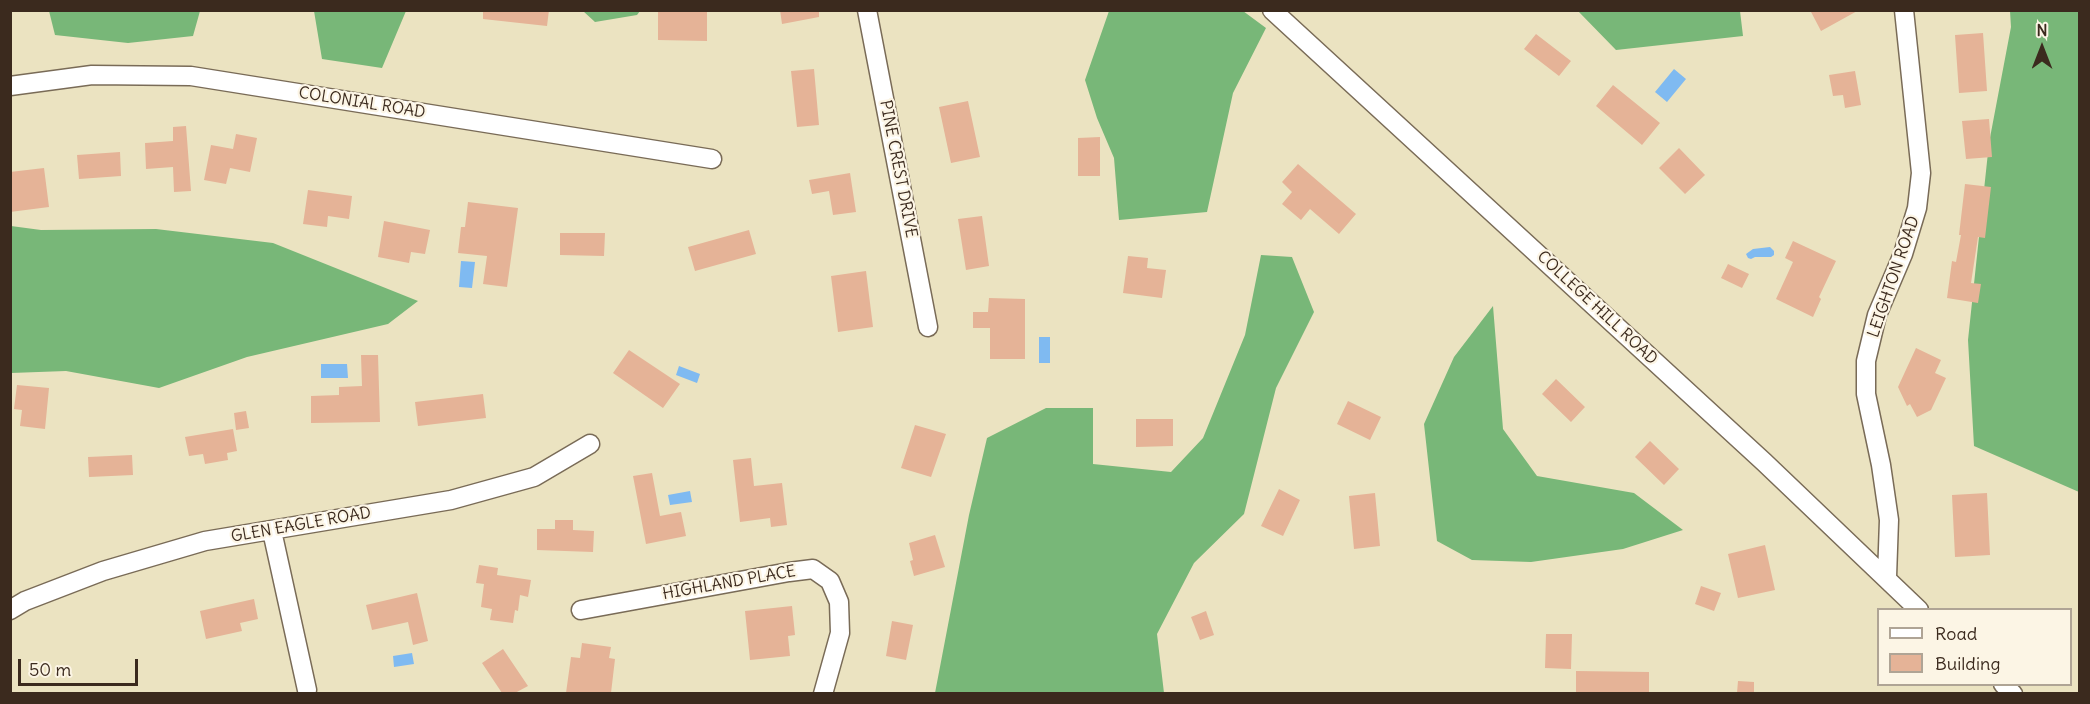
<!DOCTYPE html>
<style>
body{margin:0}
#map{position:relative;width:2090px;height:704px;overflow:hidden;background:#ebe3c1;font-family:Delius,sans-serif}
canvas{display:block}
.frame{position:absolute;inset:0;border:12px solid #3b2a1e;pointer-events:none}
.legend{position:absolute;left:1877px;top:608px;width:195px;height:78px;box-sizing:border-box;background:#fcf5e5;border:2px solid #afa495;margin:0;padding:8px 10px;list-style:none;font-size:18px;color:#3b2a1e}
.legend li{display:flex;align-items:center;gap:12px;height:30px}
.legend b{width:30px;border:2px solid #afa495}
.north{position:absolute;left:2012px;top:18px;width:60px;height:60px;-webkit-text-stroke:4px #fcf5e5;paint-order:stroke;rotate:0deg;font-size:16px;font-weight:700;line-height:24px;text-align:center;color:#3b2a1e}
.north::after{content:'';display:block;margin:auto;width:21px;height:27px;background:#3b2a1e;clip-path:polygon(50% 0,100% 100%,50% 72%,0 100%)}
.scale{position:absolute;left:18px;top:659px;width:120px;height:27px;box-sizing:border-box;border:3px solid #3b2a1e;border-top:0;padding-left:8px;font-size:18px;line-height:21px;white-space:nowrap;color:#3b2a1e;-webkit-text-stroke:4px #fcf5e5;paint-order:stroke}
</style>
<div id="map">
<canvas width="2090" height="704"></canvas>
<div class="frame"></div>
<ul class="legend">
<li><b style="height:8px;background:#fff"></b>Road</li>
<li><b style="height:16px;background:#e5b397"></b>Building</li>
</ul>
<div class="north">N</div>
<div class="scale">50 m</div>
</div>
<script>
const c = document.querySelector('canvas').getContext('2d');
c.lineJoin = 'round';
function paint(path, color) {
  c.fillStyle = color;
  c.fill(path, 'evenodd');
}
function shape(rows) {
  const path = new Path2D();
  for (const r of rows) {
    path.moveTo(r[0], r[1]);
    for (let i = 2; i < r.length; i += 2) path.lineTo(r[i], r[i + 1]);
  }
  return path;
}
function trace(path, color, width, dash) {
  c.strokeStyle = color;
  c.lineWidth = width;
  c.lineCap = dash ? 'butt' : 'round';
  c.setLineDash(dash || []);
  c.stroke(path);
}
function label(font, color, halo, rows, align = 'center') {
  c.font = font + ' Delius,sans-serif';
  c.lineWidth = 4.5;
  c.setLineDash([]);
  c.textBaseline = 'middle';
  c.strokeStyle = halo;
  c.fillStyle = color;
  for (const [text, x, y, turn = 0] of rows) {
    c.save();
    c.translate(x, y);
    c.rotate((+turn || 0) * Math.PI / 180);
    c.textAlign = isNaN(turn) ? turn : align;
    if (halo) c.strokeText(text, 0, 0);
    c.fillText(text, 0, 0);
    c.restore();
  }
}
const forest = shape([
 [49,11,49,10,200,11,193,36,128,43,55,35],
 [314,11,314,10,406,11,382,68,322,59],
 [583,11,640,11,637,15,595,22],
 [1109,11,1243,11,1266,28,1233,93,1207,212,1119,220,1114,158,1097,118,1085,80],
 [1578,11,1740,11,1743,36,1616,50],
 [2010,11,2079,11,2079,492,1974,446,1968,340,1989,143,2011,27],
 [11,226,41,230,156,229,273,243,418,301,388,324,247,357,159,388,66,371,11,373],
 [1261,255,1292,257,1314,312,1276,388,1244,514,1194,563,1157,634,1164,693,935,693,969,515,987,438,1046,408,1093,408,1093,464,1171,472,1203,438,1245,335],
 [1493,306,1503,429,1537,476,1634,493,1683,530,1623,549,1531,562,1472,560,1437,541,1424,424,1454,357]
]);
const water = shape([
 [1674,69,1686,79,1667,102,1655,92],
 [1770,247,1774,251,1774,255,1771,257,1755,257,1751,259,1748,258,1746,254,1753,249],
 [461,261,475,262,472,288,459,287],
 [1039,337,1050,337,1050,363,1039,363],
 [321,364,347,364,348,378,321,378],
 [679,366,700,374,697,383,676,375],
 [690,491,692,502,670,505,668,495],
 [412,653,414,664,394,667,393,656]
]);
const building = shape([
 [483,10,549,10,547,26,483,19],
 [658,10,707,10,707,41,658,40],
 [780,10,819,10,819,17,782,24],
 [1810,10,1859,10,1821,31],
 [1983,33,1987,91,1959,93,1955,35],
 [1536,34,1571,61,1559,76,1524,49],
 [814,69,819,125,797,127,791,71],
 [1855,71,1861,105,1845,108,1843,95,1833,96,1829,75],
 [1613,85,1660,123,1642,145,1596,106],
 [968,101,980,157,951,163,939,107],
 [1989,119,1992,157,1966,159,1962,121],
 [186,126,191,191,174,192,173,167,146,169,145,143,173,141,173,127],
 [236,134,257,138,250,172,230,168,226,184,204,180,211,145,233,149],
 [1100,137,1100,176,1078,176,1078,138],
 [1679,148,1705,175,1685,194,1659,168],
 [120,152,121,176,79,179,77,155],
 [1298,164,1356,214,1339,234,1310,209,1301,220,1282,204,1292,192,1282,182],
 [44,168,49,207,10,212,10,172],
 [850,173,856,212,833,215,829,191,812,194,809,180],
 [1965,184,1991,187,1985,238,1978,237,1971,283,1981,284,1978,303,1947,298,1952,261,1956,262,1961,235,1959,235],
 [308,190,352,196,349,219,328,216,327,227,303,224],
 [468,202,518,208,507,287,483,284,487,256,458,253,461,227,465,227],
 [982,216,989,266,966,270,958,219],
 [384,221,430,230,425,254,411,252,409,263,378,257],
 [749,230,756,254,695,271,688,247],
 [560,233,605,233,604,256,560,255],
 [1793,241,1836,261,1819,297,1821,299,1813,317,1776,299,1793,262,1785,258],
 [1128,256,1148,258,1147,268,1166,270,1162,298,1123,293],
 [1728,264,1749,274,1742,288,1721,278],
 [866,271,873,327,838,332,831,276],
 [989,298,1025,299,1025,359,990,359,990,328,973,328,973,312,988,312],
 [1916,348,1941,360,1935,373,1946,378,1931,410,1917,417,1910,404,1907,406,1898,387],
 [629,350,680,384,663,408,613,373],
 [361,355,378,355,380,422,311,423,311,396,339,395,339,387,362,386],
 [1556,379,1585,407,1571,422,1542,394],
 [17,385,49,388,45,429,20,426,22,410,14,409],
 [483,394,486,418,418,426,415,402],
 [1348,401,1381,417,1370,440,1337,424],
 [246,411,249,428,236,430,234,413],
 [1136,419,1173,419,1173,446,1136,447],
 [915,425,946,434,931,477,901,468],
 [233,429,237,451,227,453,228,460,205,464,203,454,189,456,185,437],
 [1650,441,1679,469,1664,485,1635,457],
 [132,455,133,475,89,477,88,457],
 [751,458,754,486,782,483,787,525,771,527,770,518,740,522,733,460],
 [652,473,660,516,681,512,686,536,646,544,633,476],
 [1279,489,1300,500,1283,536,1261,526],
 [1375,493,1380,546,1354,549,1349,496],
 [1987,493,1990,555,1955,557,1952,495],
 [555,520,573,520,573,530,594,531,593,552,537,550,537,529,555,529],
 [935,535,945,567,914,576,910,561,913,560,909,543],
 [1765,545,1775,590,1738,598,1728,554],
 [479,565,498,568,497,575,531,580,528,597,520,595,518,611,515,610,513,623,490,620,492,609,481,607,484,584,476,583],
 [1701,586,1721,593,1714,611,1695,604],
 [417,593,428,641,413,645,408,622,372,630,366,605],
 [254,599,258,619,240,623,242,631,206,639,200,611],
 [792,606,795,635,788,636,790,656,750,660,745,611],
 [1206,611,1214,635,1200,640,1191,617],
 [892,621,913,625,906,660,886,656],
 [1546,634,1572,634,1571,669,1545,668],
 [582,643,611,647,609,658,615,659,611,693,566,693,571,657,580,658],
 [503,649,528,686,515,693,502,693,482,663],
 [1576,671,1649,672,1649,693,1576,693],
 [1738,681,1754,682,1754,693,1737,693]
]);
const minor = shape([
 [867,10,928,327],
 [1272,10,1764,462,1919,610],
 [10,86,92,75,191,76,712,159],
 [272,531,307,690],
 [1887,577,1889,520,1881,465,1866,394,1866,361,1877,315,1903,254,1917,208,1921,173,1904,10],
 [10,610,25,601,103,571,205,541,451,500,534,477,590,444],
 [581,610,789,572,813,569,830,581,839,602,840,633,823,694],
 [2003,684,2013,694]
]);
const streetNames = [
 ["COLONIAL ROAD",362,103,9],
 ["PINE CREST DRIVE",898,169,79],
 ["LEIGHTON ROAD",1894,277,-71],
 ["COLLEGE HILL ROAD",1597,308,43],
 ["GLEN EAGLE ROAD",301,525,-10],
 ["HIGHLAND PLACE",729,583,-10]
];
paint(forest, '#78b778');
paint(water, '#7fbaf1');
paint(building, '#e5b397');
trace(minor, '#796b57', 21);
trace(minor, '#fff', 18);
label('16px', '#3b2a1e', '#fcf5e5', streetNames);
</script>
